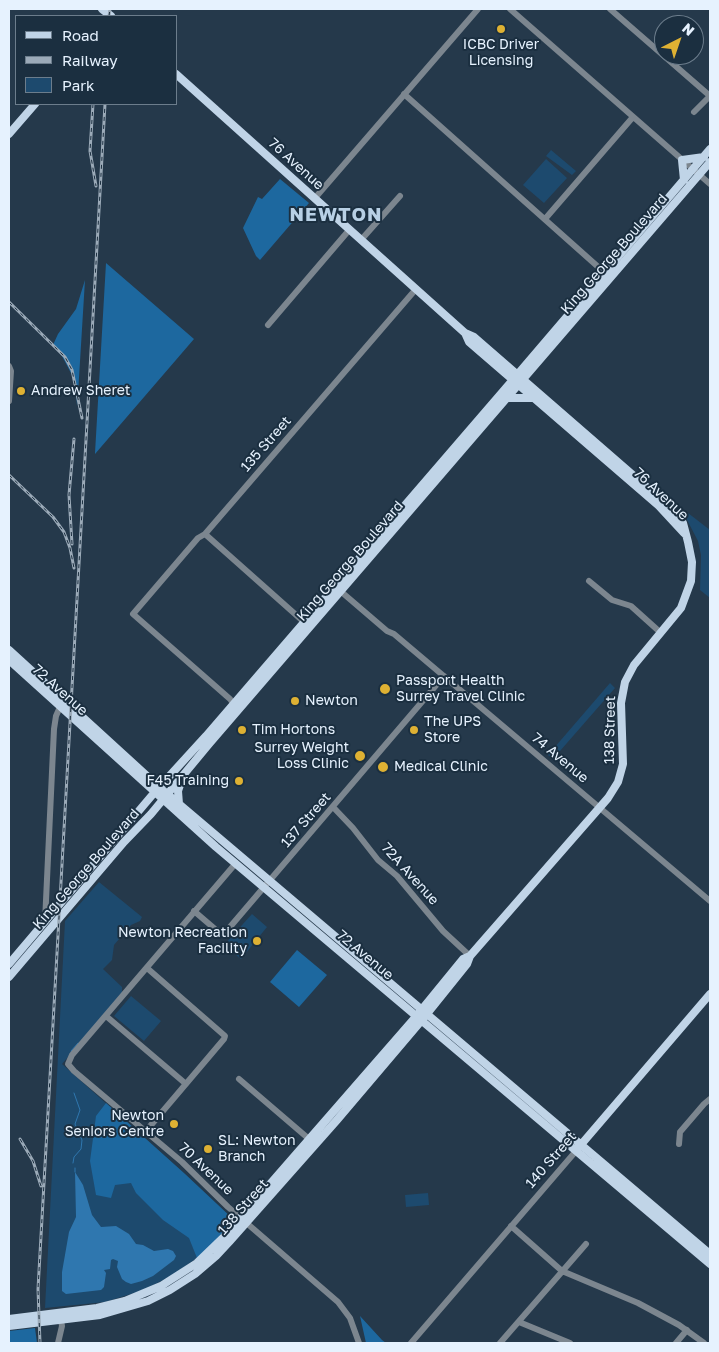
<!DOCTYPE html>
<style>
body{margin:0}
#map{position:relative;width:719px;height:1352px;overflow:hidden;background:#25394b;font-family:"Golos Text",sans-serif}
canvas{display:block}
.frame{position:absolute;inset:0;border:10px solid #e6f2fe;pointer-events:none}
.legend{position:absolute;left:15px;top:15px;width:162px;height:90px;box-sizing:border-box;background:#1b2f40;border:1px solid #6c7d8c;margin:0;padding:6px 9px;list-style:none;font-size:15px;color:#e6f2fe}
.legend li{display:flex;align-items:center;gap:10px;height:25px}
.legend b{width:25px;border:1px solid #6c7d8c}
.north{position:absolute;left:654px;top:15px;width:50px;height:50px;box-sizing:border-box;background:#1b2f40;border:1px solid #6c7d8c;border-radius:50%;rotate:41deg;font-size:14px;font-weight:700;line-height:20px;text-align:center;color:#e6f2fe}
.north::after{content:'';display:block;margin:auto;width:18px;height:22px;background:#deb133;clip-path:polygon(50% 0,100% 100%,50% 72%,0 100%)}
</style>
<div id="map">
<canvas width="719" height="1352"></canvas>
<div class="frame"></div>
<ul class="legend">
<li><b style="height:6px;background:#c0d4e7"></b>Road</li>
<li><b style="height:6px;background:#9baab8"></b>Railway</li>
<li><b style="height:14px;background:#1d4a6e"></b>Park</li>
</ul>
<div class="north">N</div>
</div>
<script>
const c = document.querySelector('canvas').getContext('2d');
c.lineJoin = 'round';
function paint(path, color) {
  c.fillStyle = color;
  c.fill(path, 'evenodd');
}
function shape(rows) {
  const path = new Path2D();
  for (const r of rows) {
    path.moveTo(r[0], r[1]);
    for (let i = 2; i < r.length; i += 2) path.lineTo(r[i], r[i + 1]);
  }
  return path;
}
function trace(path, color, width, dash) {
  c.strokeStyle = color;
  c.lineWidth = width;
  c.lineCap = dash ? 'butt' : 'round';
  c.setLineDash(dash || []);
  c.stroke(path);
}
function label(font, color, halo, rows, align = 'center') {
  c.font = font + ' "Golos Text",sans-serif';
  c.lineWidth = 4;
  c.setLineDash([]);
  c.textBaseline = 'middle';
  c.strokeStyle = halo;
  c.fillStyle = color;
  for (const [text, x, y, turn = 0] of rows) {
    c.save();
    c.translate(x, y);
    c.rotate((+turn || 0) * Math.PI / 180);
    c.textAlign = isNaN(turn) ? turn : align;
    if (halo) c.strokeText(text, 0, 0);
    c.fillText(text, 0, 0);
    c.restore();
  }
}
const green = shape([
 [551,150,576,171,572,175,546,156],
 [546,159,567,178,544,203,523,185],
 [688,513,710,530,710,598,700,590,701,555,698,541,685,516],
 [610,683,615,688,553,759,548,755],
 [99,882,142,917,140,921,131,925,114,945,112,960,103,969,122,987,122,994,62,1064,185,1174,234,1220,197,1258,171,1276,144,1290,105,1302,45,1308,65,921],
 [252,914,267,927,241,959,224,945],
 [131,996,161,1021,144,1041,114,1016],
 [428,1193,429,1205,406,1207,405,1195]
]);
const forest = shape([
 [280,179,309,203,260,260,256,256,243,228,258,197,262,199],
 [106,263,194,339,95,454,95,453],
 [85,280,78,394,77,406,76,388,72,375,62,356,53,345,58,334,76,309],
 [297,950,327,975,299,1007,270,982],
 [106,1103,185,1174,234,1220,214,1242,197,1258,189,1238,163,1220,136,1193,131,1183,115,1185,111,1198,96,1195,90,1161,96,1116],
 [360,1316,382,1340,386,1343,366,1343],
 [35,1328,37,1343,9,1343,9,1331]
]);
const water = shape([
 [75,1172,83,1185,92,1215,101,1227,116,1226,129,1234,136,1244,143,1245,154,1251,168,1249,173,1251,176,1256,174,1260,153,1276,142,1281,131,1284,126,1282,122,1279,117,1267,118,1261,113,1259,111,1260,110,1269,104,1270,106,1273,104,1287,101,1290,66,1294,62,1291,62,1272,69,1232,76,1217]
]);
const stream = shape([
 [71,1051,78,1043],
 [73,1163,74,1157,81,1149,82,1140,75,1124,80,1110,74,1093],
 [75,1168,75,1172]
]);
const minor = shape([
 [510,9,710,184],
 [610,9,710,96],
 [404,94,605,273,605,275],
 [694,112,710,96],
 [315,198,478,9],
 [545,219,633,117],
 [361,240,400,196],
 [268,325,350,229],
 [9,366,11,371,9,401],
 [205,534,304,622],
 [589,581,612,600,631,606,661,633],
 [338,589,387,631,394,634,710,901],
 [236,707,230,699,133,614,198,538,205,534,416,289],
 [333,807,353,828,378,860,397,876,443,931,470,956],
 [236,863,72,1055,68,1064,74,1071,182,1162,228,1207,338,1302,350,1318,359,1343],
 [194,911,215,929,224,934,444,676],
 [45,922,54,729,56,716,60,707],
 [106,1016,186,1084],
 [239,1079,309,1139],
 [146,1131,224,1039,225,1036,147,968],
 [679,1144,680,1132,704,1104,710,1099],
 [511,1226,562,1271,638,1303,679,1325,704,1343],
 [519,1322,570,1343],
 [58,1343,62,1326,61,1320],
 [411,1343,576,1151],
 [500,1343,586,1244],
 [676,1343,687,1330]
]);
const major = shape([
 [102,9,111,16],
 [9,134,35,104],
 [684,180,682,160,704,157],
 [465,333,469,342,659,506,684,533],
 [507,398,533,398],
 [9,650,159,787,710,1254],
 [9,660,216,847,710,1264],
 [179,804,178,791,182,779],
 [9,964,154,793,206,736,517,375,710,149],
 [9,977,124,842,151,814,209,744,710,162],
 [579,1147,710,994],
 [9,1319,97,1308,125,1301,161,1286,197,1263,224,1237,414,1019,463,959,470,956],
 [9,1326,100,1315,148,1301,170,1290,195,1274,216,1256,229,1242,337,1120,422,1020,467,964,470,956,608,798,618,782,623,764,621,703,625,682,634,665,681,608,691,581,692,562,688,542,683,523,672,509,474,337,465,333,176,74]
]);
const rail = shape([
 [109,16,110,9],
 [93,104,90,151,96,186],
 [9,302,65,357,72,370,82,418],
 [9,475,53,517,64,532,70,548,74,568],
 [72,544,69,495,74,439],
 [20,1139,33,1161,41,1186],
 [40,1343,38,1289,105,104]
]);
const markers = [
 [501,29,5,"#deb133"],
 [21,391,5,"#deb133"],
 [385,689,6,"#deb133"],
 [295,701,5,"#deb133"],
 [242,730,5,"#deb133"],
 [414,730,5,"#deb133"],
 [360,756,6,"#deb133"],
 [383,767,6,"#deb133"],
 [239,781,5,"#deb133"],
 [257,941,5,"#deb133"],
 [174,1124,5,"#deb133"],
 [208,1149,5,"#deb133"]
];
const poiNames = [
 ["ICBC Driver",501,45,"center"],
 ["Licensing",501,61,"center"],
 ["Andrew Sheret",31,391],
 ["Passport Health",396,681],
 ["Surrey Travel Clinic",396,697],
 ["Newton",305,701],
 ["The UPS",424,722],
 ["Store",424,738],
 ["Tim Hortons",252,730],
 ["Surrey Weight",349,748,"right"],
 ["Loss Clinic",349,764,"right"],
 ["Medical Clinic",394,767],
 ["F45 Training",229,781,"right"],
 ["Newton Recreation",247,933,"right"],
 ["Facility",247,949,"right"],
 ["Newton",164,1116,"right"],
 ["Seniors Centre",164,1132,"right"],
 ["SL: Newton",218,1141],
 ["Branch",218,1157]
];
const streetNames = [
 ["76 Avenue",296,164,42],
 ["King George Boulevard",614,254,-49],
 ["135 Street",266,444,-49],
 ["76 Avenue",661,494,43],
 ["King George Boulevard",350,561,-49],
 ["72 Avenue",60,690,42],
 ["138 Street",610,730,-89],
 ["74 Avenue",560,758,40],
 ["137 Street",306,820,-49],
 ["King George Boulevard",86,869,-49],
 ["72A Avenue",410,874,48],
 ["72 Avenue",365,955,40],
 ["140 Street",551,1160,-49],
 ["70 Avenue",206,1169,43],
 ["138 Street",243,1207,-49]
];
const districtNames = [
 ["NEWTON",336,215]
];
paint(green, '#1d4a6e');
paint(forest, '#1d689f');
paint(water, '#2f77af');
trace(stream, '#2f77af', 1);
trace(minor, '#7c868f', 6);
trace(major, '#c0d4e7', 8);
trace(rail, '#9baab8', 3);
trace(rail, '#1b2f40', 1, [4]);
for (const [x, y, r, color] of markers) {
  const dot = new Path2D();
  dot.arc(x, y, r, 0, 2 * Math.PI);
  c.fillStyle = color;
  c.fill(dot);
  trace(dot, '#1b2f40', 2);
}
label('14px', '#e6f2fe', '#1b2f40', poiNames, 'left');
label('14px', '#e6f2fe', '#1b2f40', streetNames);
c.letterSpacing = '1px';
label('bold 19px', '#b8d0e5', '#1b2f40', districtNames);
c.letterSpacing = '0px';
</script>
